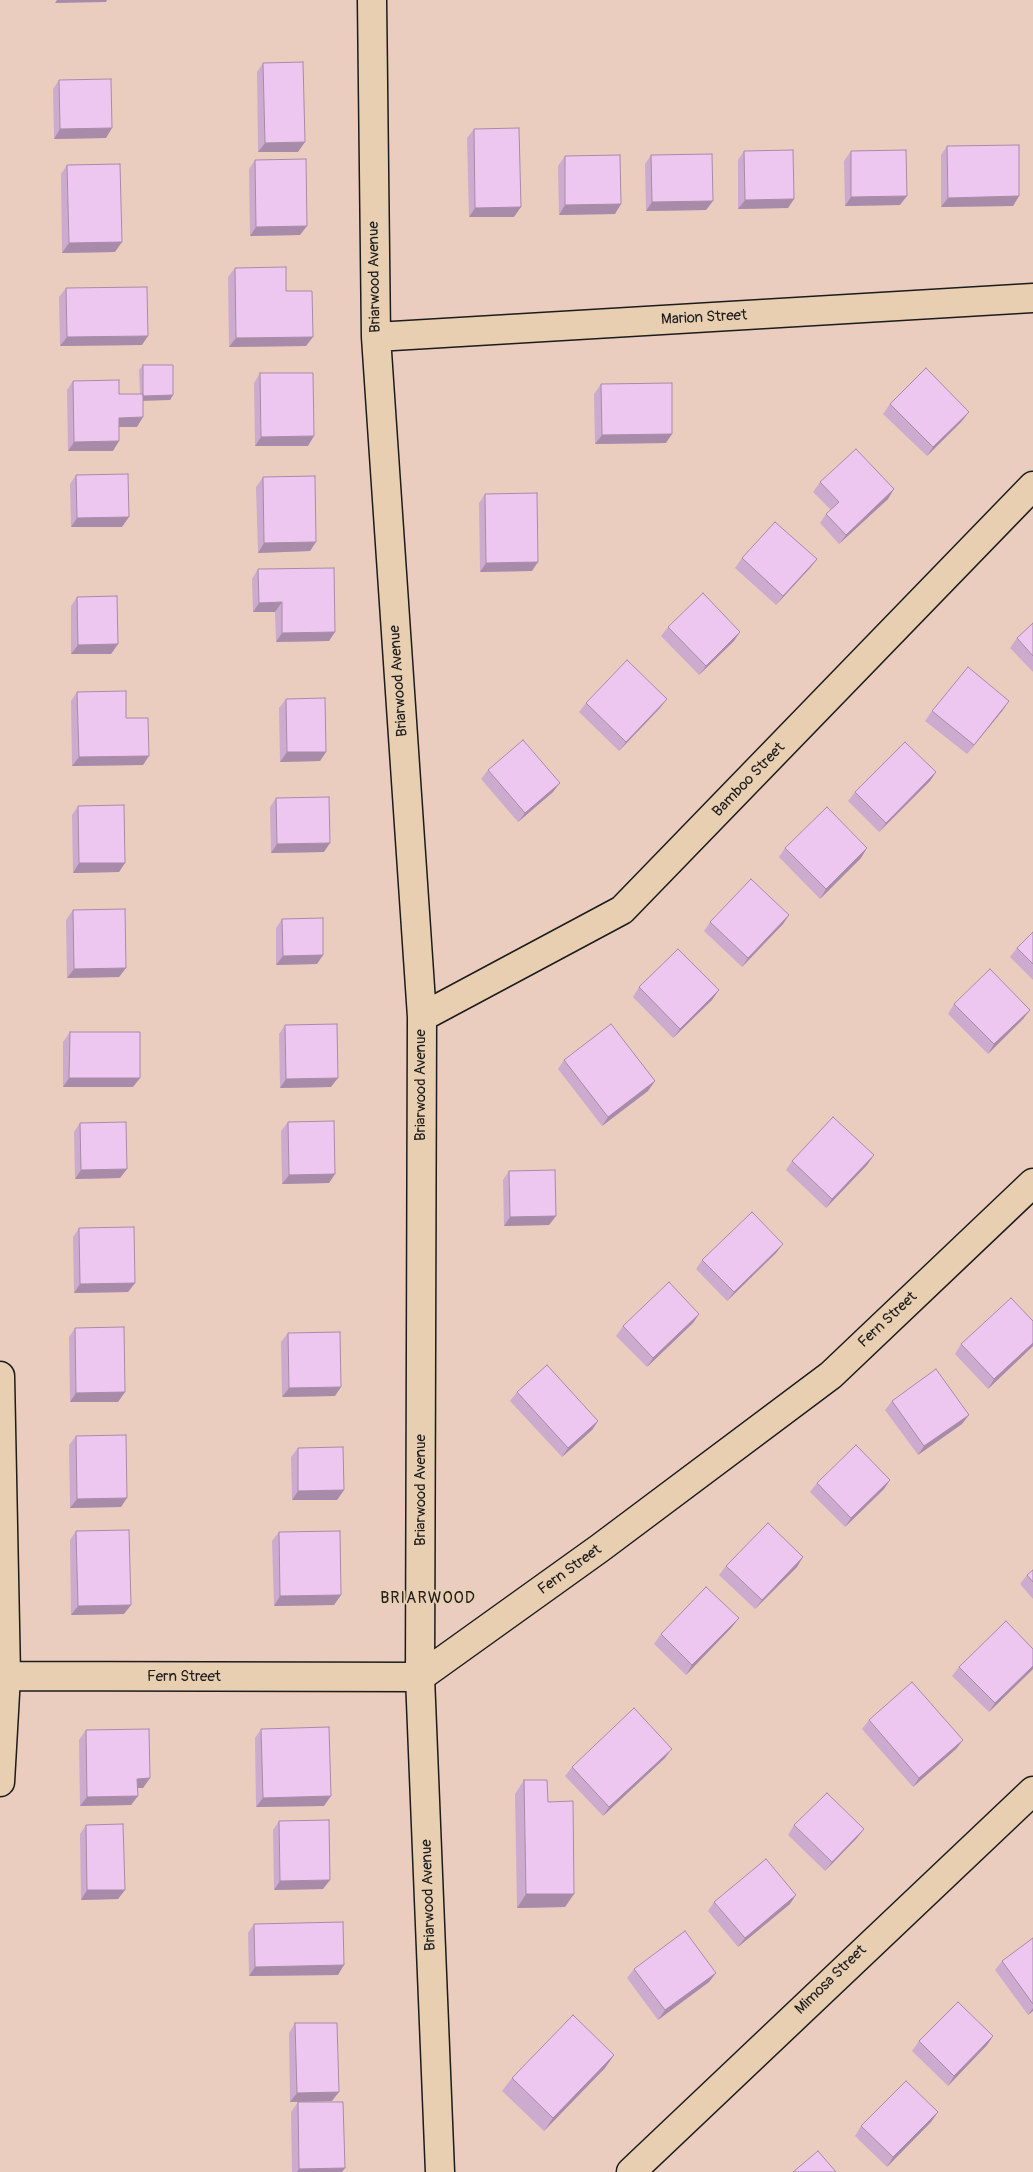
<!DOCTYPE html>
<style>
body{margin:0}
canvas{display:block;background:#eacdbe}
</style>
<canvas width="1033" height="2172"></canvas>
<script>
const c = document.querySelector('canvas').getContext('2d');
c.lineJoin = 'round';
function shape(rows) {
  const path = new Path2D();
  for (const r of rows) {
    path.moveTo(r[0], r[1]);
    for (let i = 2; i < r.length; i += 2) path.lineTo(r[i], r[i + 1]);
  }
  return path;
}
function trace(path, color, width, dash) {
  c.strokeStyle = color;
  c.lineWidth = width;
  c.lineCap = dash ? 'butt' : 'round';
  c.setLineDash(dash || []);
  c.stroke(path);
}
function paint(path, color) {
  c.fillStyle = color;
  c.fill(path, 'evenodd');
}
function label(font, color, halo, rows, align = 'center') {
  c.font = font + ' Pangolin,sans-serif';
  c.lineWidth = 4;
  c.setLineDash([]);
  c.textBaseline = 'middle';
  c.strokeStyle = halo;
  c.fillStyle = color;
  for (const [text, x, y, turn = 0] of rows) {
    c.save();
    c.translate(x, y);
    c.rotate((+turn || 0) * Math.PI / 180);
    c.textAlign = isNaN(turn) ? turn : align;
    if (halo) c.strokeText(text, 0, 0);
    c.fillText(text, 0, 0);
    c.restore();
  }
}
const minor = shape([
 [372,0,376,337,422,1017,420,1677,440,2172],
 [376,337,1033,298],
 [422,1017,622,910,1033,486],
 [0,1376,6,1676,0,1782],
 [0,1676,420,1677,600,1548,831,1375,1033,1183],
 [631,2172,1033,1791]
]);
const wall = shape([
 [263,63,298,152,258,152,257,72],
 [59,80,112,128,106,138,54,139,53,89],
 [474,129,514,217,469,217,467,138],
 [947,146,1019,196,1013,206,941,207,941,155],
 [744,151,794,199,788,208,738,209,738,160],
 [851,151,900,205,845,206,844,161],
 [651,155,713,201,706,210,646,211,645,164],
 [565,156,615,214,559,215,558,166],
 [255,160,300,235,250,236,249,169],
 [67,165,115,252,62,253,61,174],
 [235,268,286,291,306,346,229,347,228,277],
 [66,288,142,345,60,346,59,297],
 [143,365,173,395,170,400,143,400,137,427,119,427,113,451,68,451,67,390,73,381,119,394,140,394,139,370],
 [260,373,308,446,255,446,254,383],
 [601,384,666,443,595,444,594,394],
 [890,404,962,421,927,456,883,414],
 [76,475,122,527,71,527,70,484],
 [263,477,316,542,310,551,258,553,256,487],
 [820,482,888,499,839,544,820,523,826,514,831,510,813,492],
 [485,494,532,571,480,572,479,503],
 [742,558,817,559,810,568,776,605,735,568],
 [258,569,335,632,329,641,276,642,275,612,253,612,252,579],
 [77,597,118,644,111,654,71,654,71,606],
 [1033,623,1033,672,1010,648,1017,638],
 [668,627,734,641,699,675,661,636],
 [77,692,126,718,143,765,72,766,71,701],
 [286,699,326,752,320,761,280,762,279,708],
 [586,703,660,708,619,751,579,712],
 [1003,710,967,754,925,721,932,711],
 [488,770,553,792,518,822,481,779],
 [936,772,930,781,879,832,848,801,855,792],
 [276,798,324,852,271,853,270,807],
 [78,806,125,863,119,872,73,873,72,815],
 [785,848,861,858,820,899,779,857],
 [73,910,126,968,119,977,67,978,66,920],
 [789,915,783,924,742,967,704,931,710,922],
 [282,919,323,955,317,964,276,965,276,928],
 [1033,932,1033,980,1010,957,1017,948],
 [639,987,712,1000,673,1038,633,997],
 [954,1004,1030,1010,1023,1019,988,1054,948,1014],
 [285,1025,331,1087,280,1088,279,1034],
 [70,1032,140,1078,133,1087,63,1087,63,1042],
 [564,1060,648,1091,602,1126,558,1069],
 [288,1122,335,1174,329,1183,282,1184,281,1131],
 [80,1123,127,1169,120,1178,75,1179,74,1132],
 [792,1161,867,1165,826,1208,786,1170],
 [509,1171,556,1216,549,1225,504,1226,503,1180],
 [79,1228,135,1283,128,1292,74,1293,73,1237],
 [783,1244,776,1253,727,1301,696,1269,702,1260],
 [699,1314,693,1323,647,1367,616,1336,623,1326],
 [75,1328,125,1392,118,1402,70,1402,69,1337],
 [288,1333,335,1396,282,1397,281,1342],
 [961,1344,1033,1346,988,1389,955,1354],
 [517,1392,598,1421,592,1430,562,1457,510,1401],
 [892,1401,962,1424,918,1455,885,1410],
 [76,1436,121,1507,70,1508,69,1445],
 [298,1448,344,1490,337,1500,292,1500,291,1457],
 [817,1483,884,1489,845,1527,810,1492],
 [76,1531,124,1614,71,1615,70,1540],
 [279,1532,341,1595,334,1605,274,1606,272,1541],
 [726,1566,797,1567,755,1609,719,1575],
 [1033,1570,1033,1599,1020,1584,1027,1575],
 [732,1627,686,1675,654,1644,661,1634],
 [1033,1649,1033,1669,989,1712,952,1676,959,1667],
 [869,1720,963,1740,956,1749,913,1787,862,1729],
 [261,1729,324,1806,256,1807,255,1738],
 [86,1730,150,1778,143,1788,138,1788,138,1796,131,1805,80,1806,79,1740],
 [665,1758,603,1816,565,1776,572,1767],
 [524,1780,548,1802,574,1894,565,1907,517,1908,515,1794],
 [279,1821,330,1880,323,1889,274,1890,273,1830],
 [86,1825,125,1890,118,1899,81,1900,80,1834],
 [794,1825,857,1838,825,1871,788,1835],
 [714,1902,790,1904,738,1947,708,1911],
 [254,1924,338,1975,249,1976,248,1933],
 [1033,1938,1033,2011,1028,2015,995,1970,1002,1961],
 [634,1969,716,1973,709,1982,658,2020,627,1978],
 [295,2023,332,2101,290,2102,289,2033],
 [993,2036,987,2045,948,2086,912,2051,919,2041],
 [614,2055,605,2068,544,2131,502,2091,512,2078],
 [298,2102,345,2168,342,2172,292,2172,291,2112],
 [938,2112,931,2122,887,2167,855,2136,861,2126]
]);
const shadedWall = shape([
 [57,0,107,0,106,2,55,3],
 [112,128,106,138,54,139,60,129],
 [305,142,298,152,258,152,265,143],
 [907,196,900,205,845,206,851,197],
 [1019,196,1013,206,941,207,948,198],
 [794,199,788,208,738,209,745,200],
 [713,201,706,210,646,211,652,202],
 [621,204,615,214,559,215,565,205],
 [521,207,514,217,469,217,475,208],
 [307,226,300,235,250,236,256,227],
 [122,242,115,252,62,253,69,243],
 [148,336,142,345,60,346,67,337],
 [313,337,306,346,229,347,236,338],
 [173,395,170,400,140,401,143,396],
 [969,412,962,421,927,456,933,447],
 [143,417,137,427,112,427,119,418],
 [672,434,666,443,595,444,602,435],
 [314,436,308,446,255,446,261,437],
 [119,441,113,451,68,451,74,442],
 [894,489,888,499,839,544,846,535],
 [129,517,122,527,71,527,77,518],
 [316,542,310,551,258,553,264,543],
 [817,559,810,568,776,605,783,596],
 [538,562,532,571,480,572,486,563],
 [282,602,275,612,253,612,259,603],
 [335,632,329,641,276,642,282,633],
 [740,632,734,641,699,675,706,666],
 [118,644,111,654,71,654,78,645],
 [667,699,660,708,619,751,626,742],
 [1009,701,1003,710,967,754,974,745],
 [287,752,326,752,320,761,280,762],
 [149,756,143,765,72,766,79,757],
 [936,772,930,781,879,832,886,823],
 [560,783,553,792,518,822,525,813],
 [330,843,324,852,271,853,277,844],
 [867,848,861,858,820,899,826,889],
 [79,863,125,863,119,872,73,873],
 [789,915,783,924,742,967,748,958],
 [323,955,317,964,276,965,283,956],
 [126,968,119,977,67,978,74,969],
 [719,990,712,1000,673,1038,680,1029],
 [1030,1010,1023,1019,988,1054,994,1044],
 [69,1078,140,1078,133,1087,63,1087],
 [338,1078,331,1087,280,1088,286,1079],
 [655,1081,648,1091,602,1126,608,1117],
 [874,1155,867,1165,826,1208,832,1199],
 [127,1169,120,1178,75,1179,81,1170],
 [335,1174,329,1183,282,1184,289,1175],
 [556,1216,549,1225,504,1226,510,1217],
 [783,1244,776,1253,727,1301,734,1292],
 [135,1283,128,1292,74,1293,80,1284],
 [699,1314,693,1323,647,1367,653,1358],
 [1033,1343,1033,1346,988,1389,994,1379],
 [341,1387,335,1396,282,1397,289,1388],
 [125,1392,118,1402,70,1402,76,1393],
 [969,1415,962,1424,918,1455,924,1446],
 [598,1421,592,1430,562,1457,568,1448],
 [890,1480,884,1489,845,1527,851,1518],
 [344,1490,337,1500,292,1500,298,1491],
 [127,1498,121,1507,70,1508,77,1499],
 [803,1557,797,1567,755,1609,762,1600],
 [341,1595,334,1605,274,1606,280,1596],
 [131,1605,124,1614,71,1615,78,1606],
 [739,1618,732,1627,686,1675,692,1665],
 [1033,1666,1033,1669,989,1712,995,1703],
 [963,1740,956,1749,913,1787,919,1778],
 [672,1749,665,1758,603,1816,609,1807],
 [150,1778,143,1788,131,1788,137,1779],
 [138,1796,131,1805,80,1806,87,1797],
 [331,1796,324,1806,256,1807,263,1798],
 [864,1829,857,1838,825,1871,832,1862],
 [330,1880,323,1889,274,1890,280,1881],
 [87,1890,125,1890,118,1899,81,1900],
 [526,1894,574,1894,565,1907,517,1908],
 [796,1895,790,1904,738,1947,745,1938],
 [344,1965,338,1975,249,1976,255,1967],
 [716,1973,709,1982,658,2020,665,2010],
 [1033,2008,1033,2011,1028,2015],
 [993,2036,987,2045,948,2086,954,2076],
 [614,2055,605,2068,544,2131,553,2118],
 [339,2092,332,2101,290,2102,297,2093],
 [938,2112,931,2122,887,2167,893,2157],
 [345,2168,342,2172,297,2172,299,2169]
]);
const building = shape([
 [303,62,305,142,265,143,263,63,303,62],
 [111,79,112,128,60,129,59,80,111,79],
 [519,128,521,207,475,208,474,129,519,128],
 [1019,145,1019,196,948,198,947,146,1019,145],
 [793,150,794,199,745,200,744,151,793,150],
 [906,150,907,196,851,197,851,151,906,150],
 [712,154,713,201,652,202,651,155,712,154],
 [620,155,621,204,565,205,565,156,620,155],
 [306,159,307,226,256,227,255,160,306,159],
 [120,164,122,242,69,243,67,165,120,164],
 [286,267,286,291,312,291,313,337,236,338,235,268,286,267],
 [147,287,148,336,67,337,66,288,147,287],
 [143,365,173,365,173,395,143,396,143,365],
 [926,368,969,412,933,447,890,404,926,368],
 [260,373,313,373,314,436,261,437,260,373],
 [119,380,119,394,143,394,143,417,119,418,119,441,74,442,73,381,119,380],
 [672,383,672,434,602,435,601,384,672,383],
 [856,449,894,489,846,535,826,514,839,502,820,482,856,449],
 [128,474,129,517,77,518,76,475,128,474],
 [315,476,316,542,264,543,263,477,315,476],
 [537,493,538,562,486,563,485,494,537,493],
 [775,522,817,559,783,596,742,558,775,522],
 [334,568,335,632,282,633,282,602,259,603,258,569,334,568],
 [703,593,740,632,706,666,668,627,703,593],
 [117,596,118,644,78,645,77,597,117,596],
 [1033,623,1033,656,1017,638,1033,623],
 [627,660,667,699,626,742,586,703,627,660],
 [968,667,1009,701,974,745,932,711,968,667],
 [126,691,126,718,148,718,149,756,79,757,77,692,126,691],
 [325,698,326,752,287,752,286,699,325,698],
 [523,740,560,783,525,813,488,770,523,740],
 [905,742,936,772,886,823,855,792,905,742],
 [329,797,330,843,277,844,276,798,329,797],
 [124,805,125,863,79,863,78,806,124,805],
 [827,807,867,848,826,889,785,848,827,807],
 [751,879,789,915,748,958,710,922,751,879],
 [125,909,126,968,74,969,73,910,125,909],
 [323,918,323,955,283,956,282,919,323,918],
 [1033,932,1033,964,1017,948,1033,932],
 [678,949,719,990,680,1029,639,987,678,949],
 [990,969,1030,1010,994,1044,954,1004,990,969],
 [337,1024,338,1078,286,1079,285,1025,337,1024],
 [611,1024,655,1081,608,1117,564,1060,611,1024],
 [70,1032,140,1032,140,1078,69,1078,70,1032],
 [833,1117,874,1155,832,1199,792,1161,833,1117],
 [334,1121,335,1174,289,1175,288,1122,334,1121],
 [126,1122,127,1169,81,1170,80,1123,126,1122],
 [555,1170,556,1216,510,1217,509,1171,555,1170],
 [752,1212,783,1244,734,1292,702,1260,752,1212],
 [134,1227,135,1283,80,1284,79,1228,134,1227],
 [669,1282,699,1314,653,1358,623,1326,669,1282],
 [1011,1298,1033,1321,1033,1343,994,1379,961,1344,1011,1298],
 [124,1327,125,1392,76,1393,75,1328,124,1327],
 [340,1332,341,1387,289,1388,288,1333,340,1332],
 [547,1365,598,1421,568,1448,517,1392,547,1365],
 [936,1369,969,1415,924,1446,892,1401,936,1369],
 [126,1435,127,1498,77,1499,76,1436,126,1435],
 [856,1445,890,1480,851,1518,817,1483,856,1445],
 [343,1447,344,1490,298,1491,298,1448,343,1447],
 [768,1523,803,1557,762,1600,726,1566,768,1523],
 [129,1530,131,1605,78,1606,76,1531,129,1530],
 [340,1531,341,1595,280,1596,279,1532,340,1531],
 [1033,1570,1033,1582,1027,1575,1033,1570],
 [706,1587,739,1618,692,1665,661,1634,706,1587],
 [1006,1621,1033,1649,1033,1666,995,1703,959,1667,1006,1621],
 [912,1682,963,1740,919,1778,869,1720,912,1682],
 [634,1708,672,1749,609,1807,572,1767,634,1708],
 [329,1727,331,1796,263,1798,261,1729,329,1727],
 [149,1729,150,1778,137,1779,138,1796,87,1797,86,1730,149,1729],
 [524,1780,547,1780,548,1802,573,1801,574,1894,526,1894,524,1780],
 [827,1793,864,1829,832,1862,794,1825,827,1793],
 [329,1820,330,1880,280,1881,279,1821,329,1820],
 [123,1824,125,1890,87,1890,86,1825,123,1824],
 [766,1859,796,1895,745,1938,714,1902,766,1859],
 [343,1922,344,1965,255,1967,254,1924,343,1922],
 [685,1931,716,1973,665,2010,634,1969,685,1931],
 [1033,1938,1033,2004,1002,1961,1033,1938],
 [958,2002,993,2036,954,2076,919,2041,958,2002],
 [573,2015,614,2055,553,2118,512,2078,573,2015],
 [295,2023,337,2023,339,2092,297,2093,295,2023],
 [906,2081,938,2112,893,2157,861,2126,906,2081],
 [298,2102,343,2102,345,2168,299,2169,298,2102],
 [818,2151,836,2172,793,2172,818,2151]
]);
const streetNames = [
 ["Briarwood Avenue",375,277,-91],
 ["Marion Street",704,318,-3],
 ["Briarwood Avenue",399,681,-94],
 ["Bamboo Street",749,780,-46],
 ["Briarwood Avenue",421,1085,-90],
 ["Fern Street",888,1320,-43],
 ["Briarwood Avenue",421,1490,-90],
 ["Fern Street",570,1570,-36],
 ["Fern Street",184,1677],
 ["Briarwood Avenue",429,1895,-92],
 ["Mimosa Street",831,1980,-44]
];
const neighbourhoodNames = [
 ["BRIARWOOD",428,1599]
];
trace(minor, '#1c1c1c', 31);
trace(minor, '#e9cfb1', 28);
paint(wall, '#cdabce');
paint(shadedWall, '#a78ba8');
paint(building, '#eec7f0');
trace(building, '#a78ba8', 1);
label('15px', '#1c1c1c', '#e9cfb1', streetNames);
c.letterSpacing = '1px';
label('16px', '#1c1c1c', '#e9cfb1', neighbourhoodNames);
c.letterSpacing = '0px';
</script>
